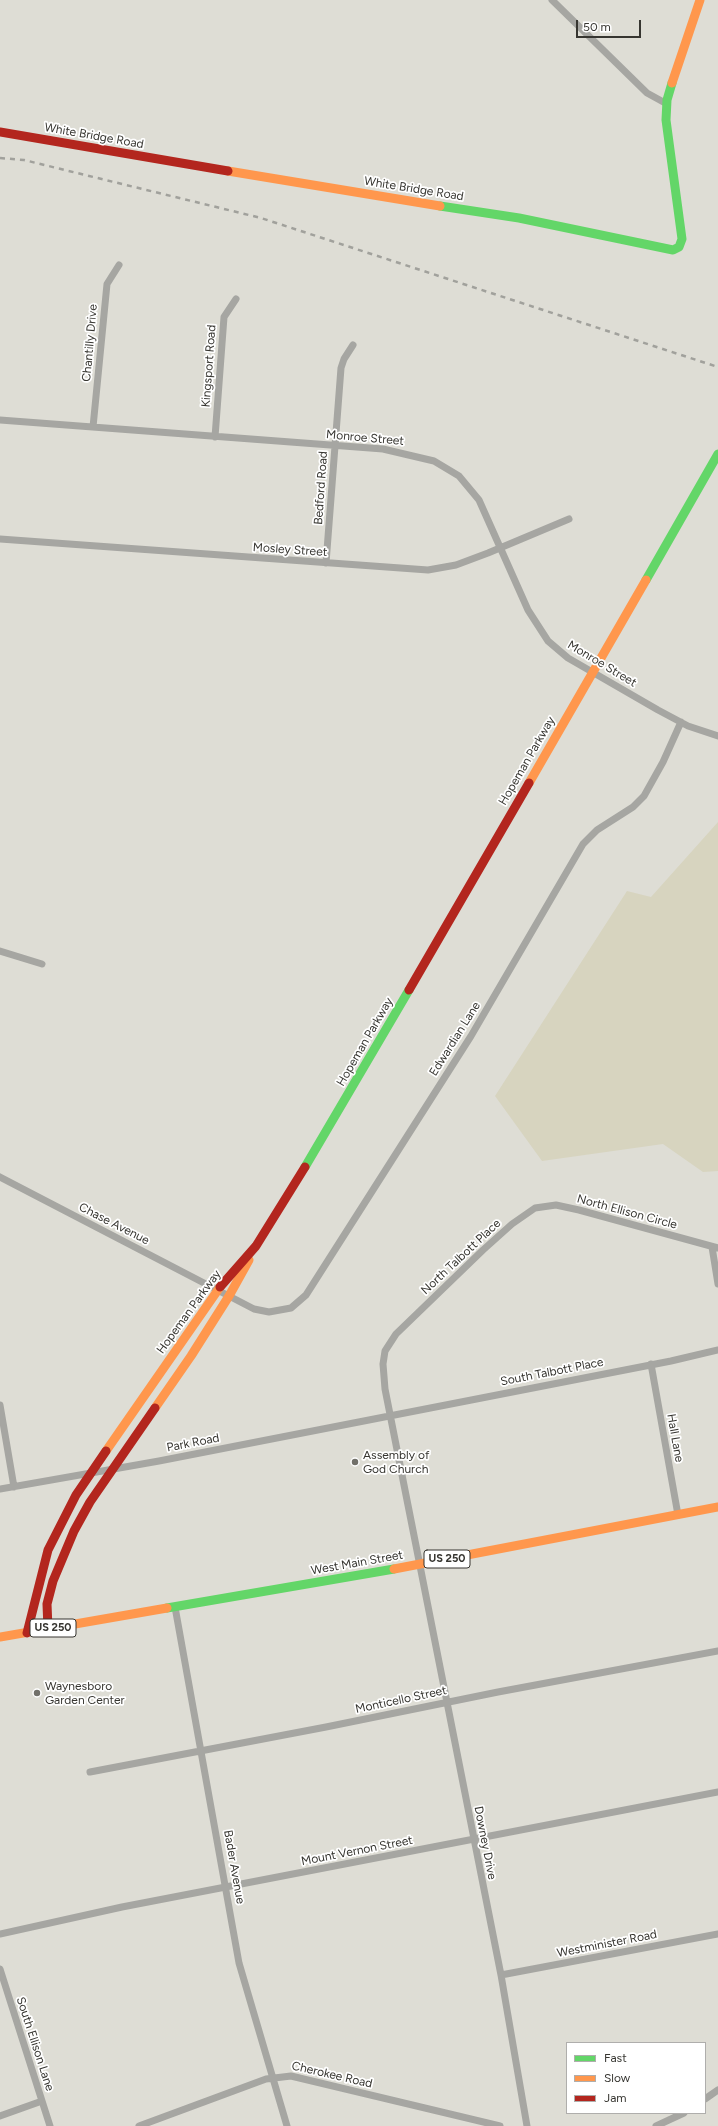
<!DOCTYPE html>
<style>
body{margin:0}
#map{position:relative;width:718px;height:2126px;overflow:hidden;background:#deddd5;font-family:Figtree,sans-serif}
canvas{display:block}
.legend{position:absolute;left:566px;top:2042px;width:140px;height:72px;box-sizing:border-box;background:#fff;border:1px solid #afaeac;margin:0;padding:5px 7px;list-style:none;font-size:12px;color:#363530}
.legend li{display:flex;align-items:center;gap:8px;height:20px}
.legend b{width:20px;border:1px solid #afaeac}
.scale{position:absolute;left:576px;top:20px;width:65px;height:18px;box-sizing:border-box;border:2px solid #363530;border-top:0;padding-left:5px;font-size:12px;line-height:14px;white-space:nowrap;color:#363530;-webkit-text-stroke:3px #fff;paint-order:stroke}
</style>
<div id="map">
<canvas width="718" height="2126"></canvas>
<ul class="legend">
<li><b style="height:5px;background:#63d668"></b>Fast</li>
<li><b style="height:5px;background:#ff974d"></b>Slow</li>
<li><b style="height:5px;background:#b3261e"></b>Jam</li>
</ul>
<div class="scale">50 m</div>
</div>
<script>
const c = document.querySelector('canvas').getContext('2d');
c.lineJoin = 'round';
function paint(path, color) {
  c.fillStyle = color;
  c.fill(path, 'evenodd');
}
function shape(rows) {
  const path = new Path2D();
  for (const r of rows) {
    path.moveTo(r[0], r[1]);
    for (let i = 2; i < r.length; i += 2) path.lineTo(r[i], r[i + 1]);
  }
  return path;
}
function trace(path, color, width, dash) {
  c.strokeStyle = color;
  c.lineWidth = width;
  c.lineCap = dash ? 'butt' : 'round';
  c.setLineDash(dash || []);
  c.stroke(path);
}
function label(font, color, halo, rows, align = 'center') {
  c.font = font + ' Figtree,sans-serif';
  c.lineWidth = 3.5;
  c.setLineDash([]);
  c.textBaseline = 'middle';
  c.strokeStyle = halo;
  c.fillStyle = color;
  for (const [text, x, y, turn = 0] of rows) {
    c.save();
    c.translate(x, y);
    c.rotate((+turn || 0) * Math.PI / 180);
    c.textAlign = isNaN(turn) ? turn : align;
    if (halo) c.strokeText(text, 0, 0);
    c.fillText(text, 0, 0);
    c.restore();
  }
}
const green = shape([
 [718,822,718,1171,703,1172,663,1144,542,1161,495,1096,627,891,651,897]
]);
const street = shape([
 [552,0,647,93,667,104],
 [0,420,383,449,434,461,459,476,479,500,528,610,548,641,568,658,658,710,688,726,718,736],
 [93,427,107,284,119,265],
 [215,437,224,317,236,299],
 [0,539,428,570,456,565,488,553,569,519],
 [326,563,341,368,344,359,353,345],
 [0,951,42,964],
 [0,1177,254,1309,269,1312,291,1308,306,1295,471,1036,583,844,597,830,633,807,644,796,663,762,681,722],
 [712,1247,718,1284],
 [651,1364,678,1515],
 [0,1405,14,1487],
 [0,1489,159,1461,671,1361,718,1350],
 [175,1607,239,1963,287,2126],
 [90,1772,326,1727,498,1692,718,1651],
 [0,1934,122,1907,718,1792],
 [0,1969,50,2126],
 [501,1975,718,1934],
 [705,2099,718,2090],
 [0,2116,42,2101],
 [139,2126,266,2079,291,2076,500,2126],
 [527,2126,501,1975,385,1389,383,1364,385,1351,396,1334,483,1250,512,1224,535,1208,556,1205,579,1210,718,1248],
 [656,2126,684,2113]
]);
const fast = shape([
 [440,206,519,218,673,250,679,247,682,239,666,120,667,100,672,83],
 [646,580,718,454],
 [305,1167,409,990],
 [167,1608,394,1569]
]);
const slow = shape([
 [672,83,700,0],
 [228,171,440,206],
 [529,783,646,580],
 [155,1408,191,1356,229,1296,249,1260],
 [106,1451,220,1287],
 [394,1569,718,1507],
 [0,1637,167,1608]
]);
const jam = shape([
 [0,132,228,171],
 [409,990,529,783],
 [220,1287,256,1246,305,1167],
 [48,1629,47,1604,53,1581,74,1531,90,1502,155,1408],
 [27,1633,48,1550,76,1495,106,1451]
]);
const rail = shape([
 [0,158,24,160,261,218,718,367]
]);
const markers = [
 [355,1462,4,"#71706a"],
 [37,1693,4,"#71706a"]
];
const shields = [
 [447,1559,46],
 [53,1628,46]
];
const shieldNames = [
 ["US 250",447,1559],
 ["US 250",53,1628]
];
const streetNames = [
 ["White Bridge Road",94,136,10],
 ["White Bridge Road",414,189,9],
 ["Chantilly Drive",90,343,-85],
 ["Kingsport Road",209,366,-86],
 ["Monroe Street",365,438,5],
 ["Bedford Road",321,488,-86],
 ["Mosley Street",290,550,4],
 ["Monroe Street",602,664,31],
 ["Hopeman Parkway",527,761,-60],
 ["Edwardian Lane",455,1039,-58],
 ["Hopeman Parkway",365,1042,-60],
 ["North Ellison Circle",627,1212,15],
 ["Chase Avenue",114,1224,27],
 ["North Talbott Place",461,1257,-43],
 ["Hopeman Parkway",189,1312,-54],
 ["South Talbott Place",552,1372,-11],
 ["Hall Lane",675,1438,80],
 ["Park Road",193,1443,-11],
 ["West Main Street",357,1563,-10],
 ["Monticello Street",401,1700,-12],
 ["Downey Drive",485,1843,79],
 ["Mount Vernon Street",357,1851,-11],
 ["Bader Avenue",234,1867,80],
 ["Westminister Road",607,1944,-11],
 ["South Ellison Lane",35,2044,72],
 ["Cherokee Road",332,2075,13]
];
const poiNames = [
 ["Assembly of",363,1455],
 ["God Church",363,1469],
 ["Waynesboro",45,1686],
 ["Garden Center",45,1700]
];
paint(green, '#d7d4bf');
trace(street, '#a6a6a2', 7);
trace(fast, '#63d668', 9);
trace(slow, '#ff974d', 9);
trace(jam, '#b3261e', 9);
trace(rail, '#a1a19c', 2.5, [5, 5]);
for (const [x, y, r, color] of markers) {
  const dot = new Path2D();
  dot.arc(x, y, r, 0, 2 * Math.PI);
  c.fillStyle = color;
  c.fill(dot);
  trace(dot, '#fff', 1.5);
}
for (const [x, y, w] of shields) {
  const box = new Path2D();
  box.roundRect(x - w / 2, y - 9, w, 18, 3);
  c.fillStyle = '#fff';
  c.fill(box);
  trace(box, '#363530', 1);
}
label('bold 11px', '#363530', null, shieldNames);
label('12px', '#363530', '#fff', streetNames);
label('12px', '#363530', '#fff', poiNames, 'left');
</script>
